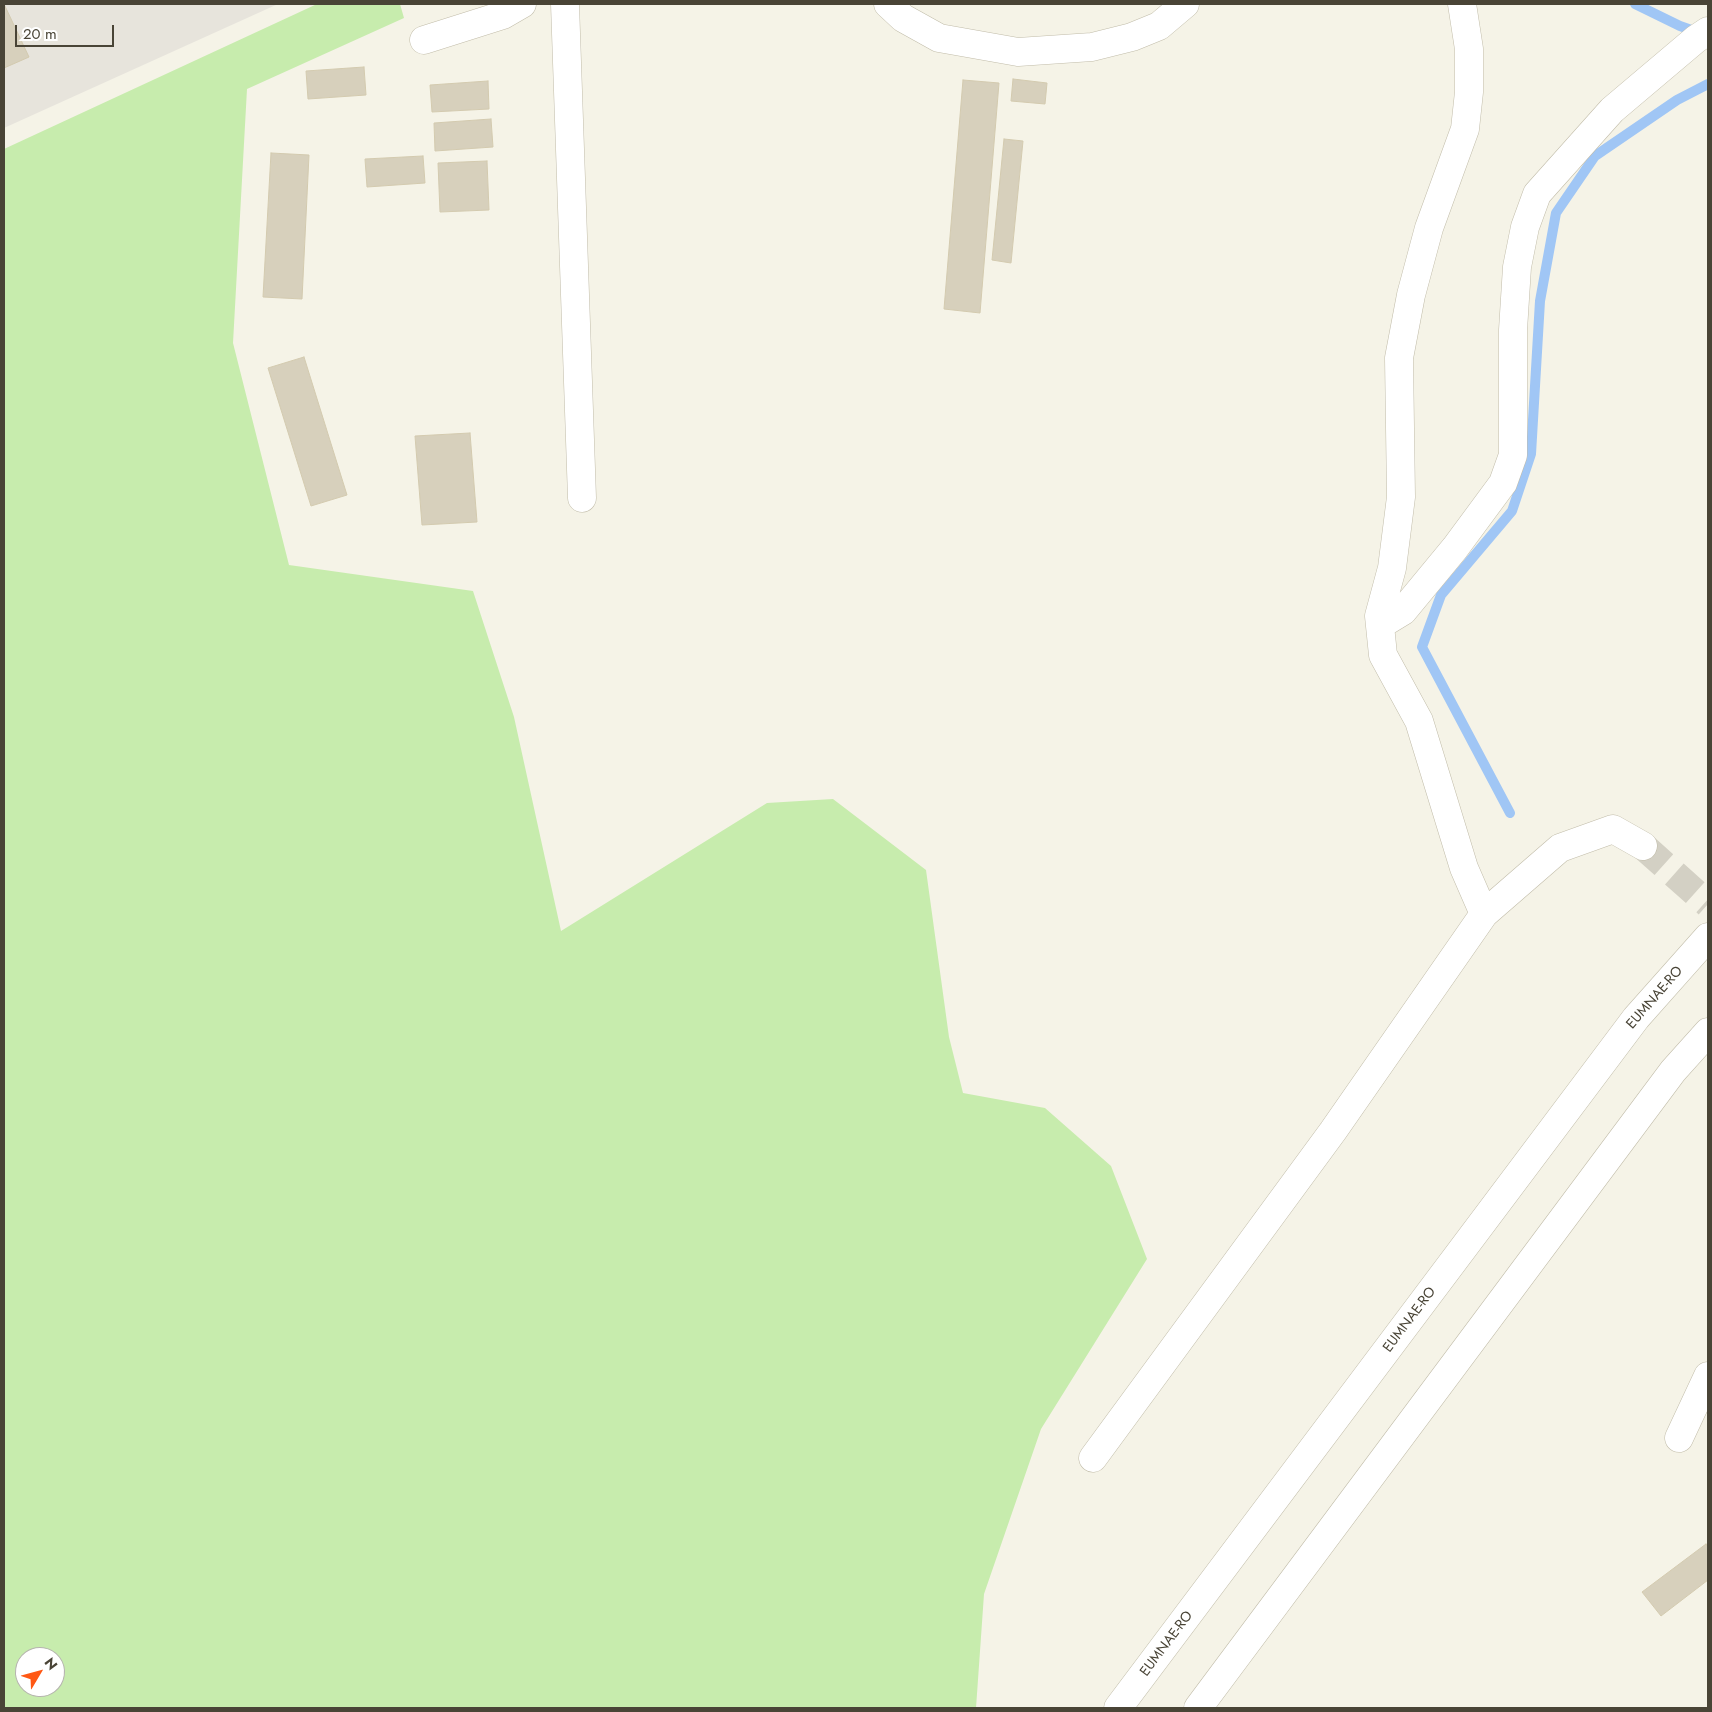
<!DOCTYPE html>
<style>
body{margin:0}
#map{position:relative;width:1712px;height:1712px;overflow:hidden;background:#f5f3e7;font-family:Jost,sans-serif}
canvas{display:block}
.frame{position:absolute;inset:0;border:5px solid #494436;pointer-events:none}
.north{position:absolute;left:15px;top:1647px;width:50px;height:50px;box-sizing:border-box;background:#fff;border:1px solid #b6b4af;border-radius:50%;rotate:53deg;font-size:14px;font-weight:700;line-height:20px;text-align:center;color:#494436}
.north::after{content:'';display:block;margin:auto;width:18px;height:22px;background:#ff5814;clip-path:polygon(50% 0,100% 100%,50% 72%,0 100%)}
.scale{position:absolute;left:15px;top:25px;width:99px;height:22px;box-sizing:border-box;border:2px solid #494436;border-top:0;padding-left:6px;font-size:15px;line-height:18px;white-space:nowrap;color:#494436;-webkit-text-stroke:4px #fff;paint-order:stroke}
</style>
<div id="map">
<canvas width="1712" height="1712"></canvas>
<div class="frame"></div>
<div class="north">N</div>
<div class="scale">20 m</div>
</div>
<script>
const c = document.querySelector('canvas').getContext('2d');
c.lineJoin = 'round';
function paint(path, color) {
  c.fillStyle = color;
  c.fill(path, 'evenodd');
}
function shape(rows) {
  const path = new Path2D();
  for (const r of rows) {
    path.moveTo(r[0], r[1]);
    for (let i = 2; i < r.length; i += 2) path.lineTo(r[i], r[i + 1]);
  }
  return path;
}
function trace(path, color, width, dash) {
  c.strokeStyle = color;
  c.lineWidth = width;
  c.lineCap = dash ? 'butt' : 'round';
  c.setLineDash(dash || []);
  c.stroke(path);
}
function label(font, color, halo, rows, align = 'center') {
  c.font = font + ' Jost,sans-serif';
  c.lineWidth = 4.5;
  c.setLineDash([]);
  c.textBaseline = 'middle';
  c.strokeStyle = halo;
  c.fillStyle = color;
  for (const [text, x, y, turn = 0] of rows) {
    c.save();
    c.translate(x, y);
    c.rotate((+turn || 0) * Math.PI / 180);
    c.textAlign = isNaN(turn) ? turn : align;
    if (halo) c.strokeText(text, 0, 0);
    c.fillText(text, 0, 0);
    c.restore();
  }
}
const industrial = shape([
 [4,4,278,4,4,128]
]);
const green = shape([
 [317,4,400,4,404,18,247,89,233,343,289,565,473,591,514,717,561,931,767,803,833,799,926,870,949,1037,963,1093,1045,1108,1111,1166,1147,1259,1041,1429,984,1594,976,1708,4,1708,4,149],
 [25,1657,55,1657,55,1687,25,1687]
]);
const stream = shape([
 [1635,4,1680,26,1700,33],
 [1510,813,1422,647,1441,595,1512,511,1531,454,1540,301,1556,213,1595,156,1677,100,1708,84]
]);
const building = shape([
 [4,4,29,57,4,68,4,4],
 [364,67,366,95,308,99,306,71,364,67],
 [1013,79,1047,83,1045,104,1011,101,1013,79],
 [963,80,999,83,980,313,944,309,963,80],
 [488,81,489,109,432,112,430,85,488,81],
 [491,119,493,147,435,151,434,123,491,119],
 [1004,139,1023,141,1011,263,992,260,1004,139],
 [271,153,309,155,302,299,263,297,271,153],
 [423,156,425,183,367,187,365,159,423,156],
 [487,161,489,210,440,212,438,163,487,161],
 [304,357,347,495,311,506,268,368,304,357],
 [470,433,477,522,422,525,415,436,470,433],
 [1706,1544,1708,1547,1708,1580,1661,1616,1642,1592,1706,1544]
]);
const minorTunnel = shape([
 [1643,846,1708,904]
]);
const minor = shape([
 [565,4,582,498],
 [888,4,903,18,939,38,1018,52,1092,47,1132,37,1159,26,1185,4],
 [424,40,503,15,522,4],
 [1380,625,1403,611,1455,548,1503,483,1513,455,1513,330,1517,267,1525,227,1537,194,1612,110,1696,39,1708,31],
 [1484,914,1560,848,1613,829,1643,846],
 [1679,1438,1708,1376],
 [1093,1458,1333,1131,1484,914,1464,868,1419,721,1383,655,1379,616,1392,568,1401,497,1399,358,1411,295,1429,228,1465,129,1469,92,1469,49,1462,4],
 [1118,1708,1636,1018,1708,937],
 [1198,1708,1673,1071,1708,1032]
]);
const streetNames = [
 ["EUMNAE-RO",1655,998,-49],
 ["EUMNAE-RO",1410,1320,-53],
 ["EUMNAE-RO",1167,1644,-53]
];
paint(industrial, '#e7e4dc');
paint(green, '#c7ecad');
trace(stream, '#a0c6f5', 10);
paint(building, '#d7d0bc');
trace(building, '#d3caaf', 1);
trace(minorTunnel, '#d3d0c4', 28, [28, 14]);
trace(minor, '#c1bca9', 29);
trace(minor, '#fff', 28);
label('14px', '#494436', '#fff', streetNames);
</script>
